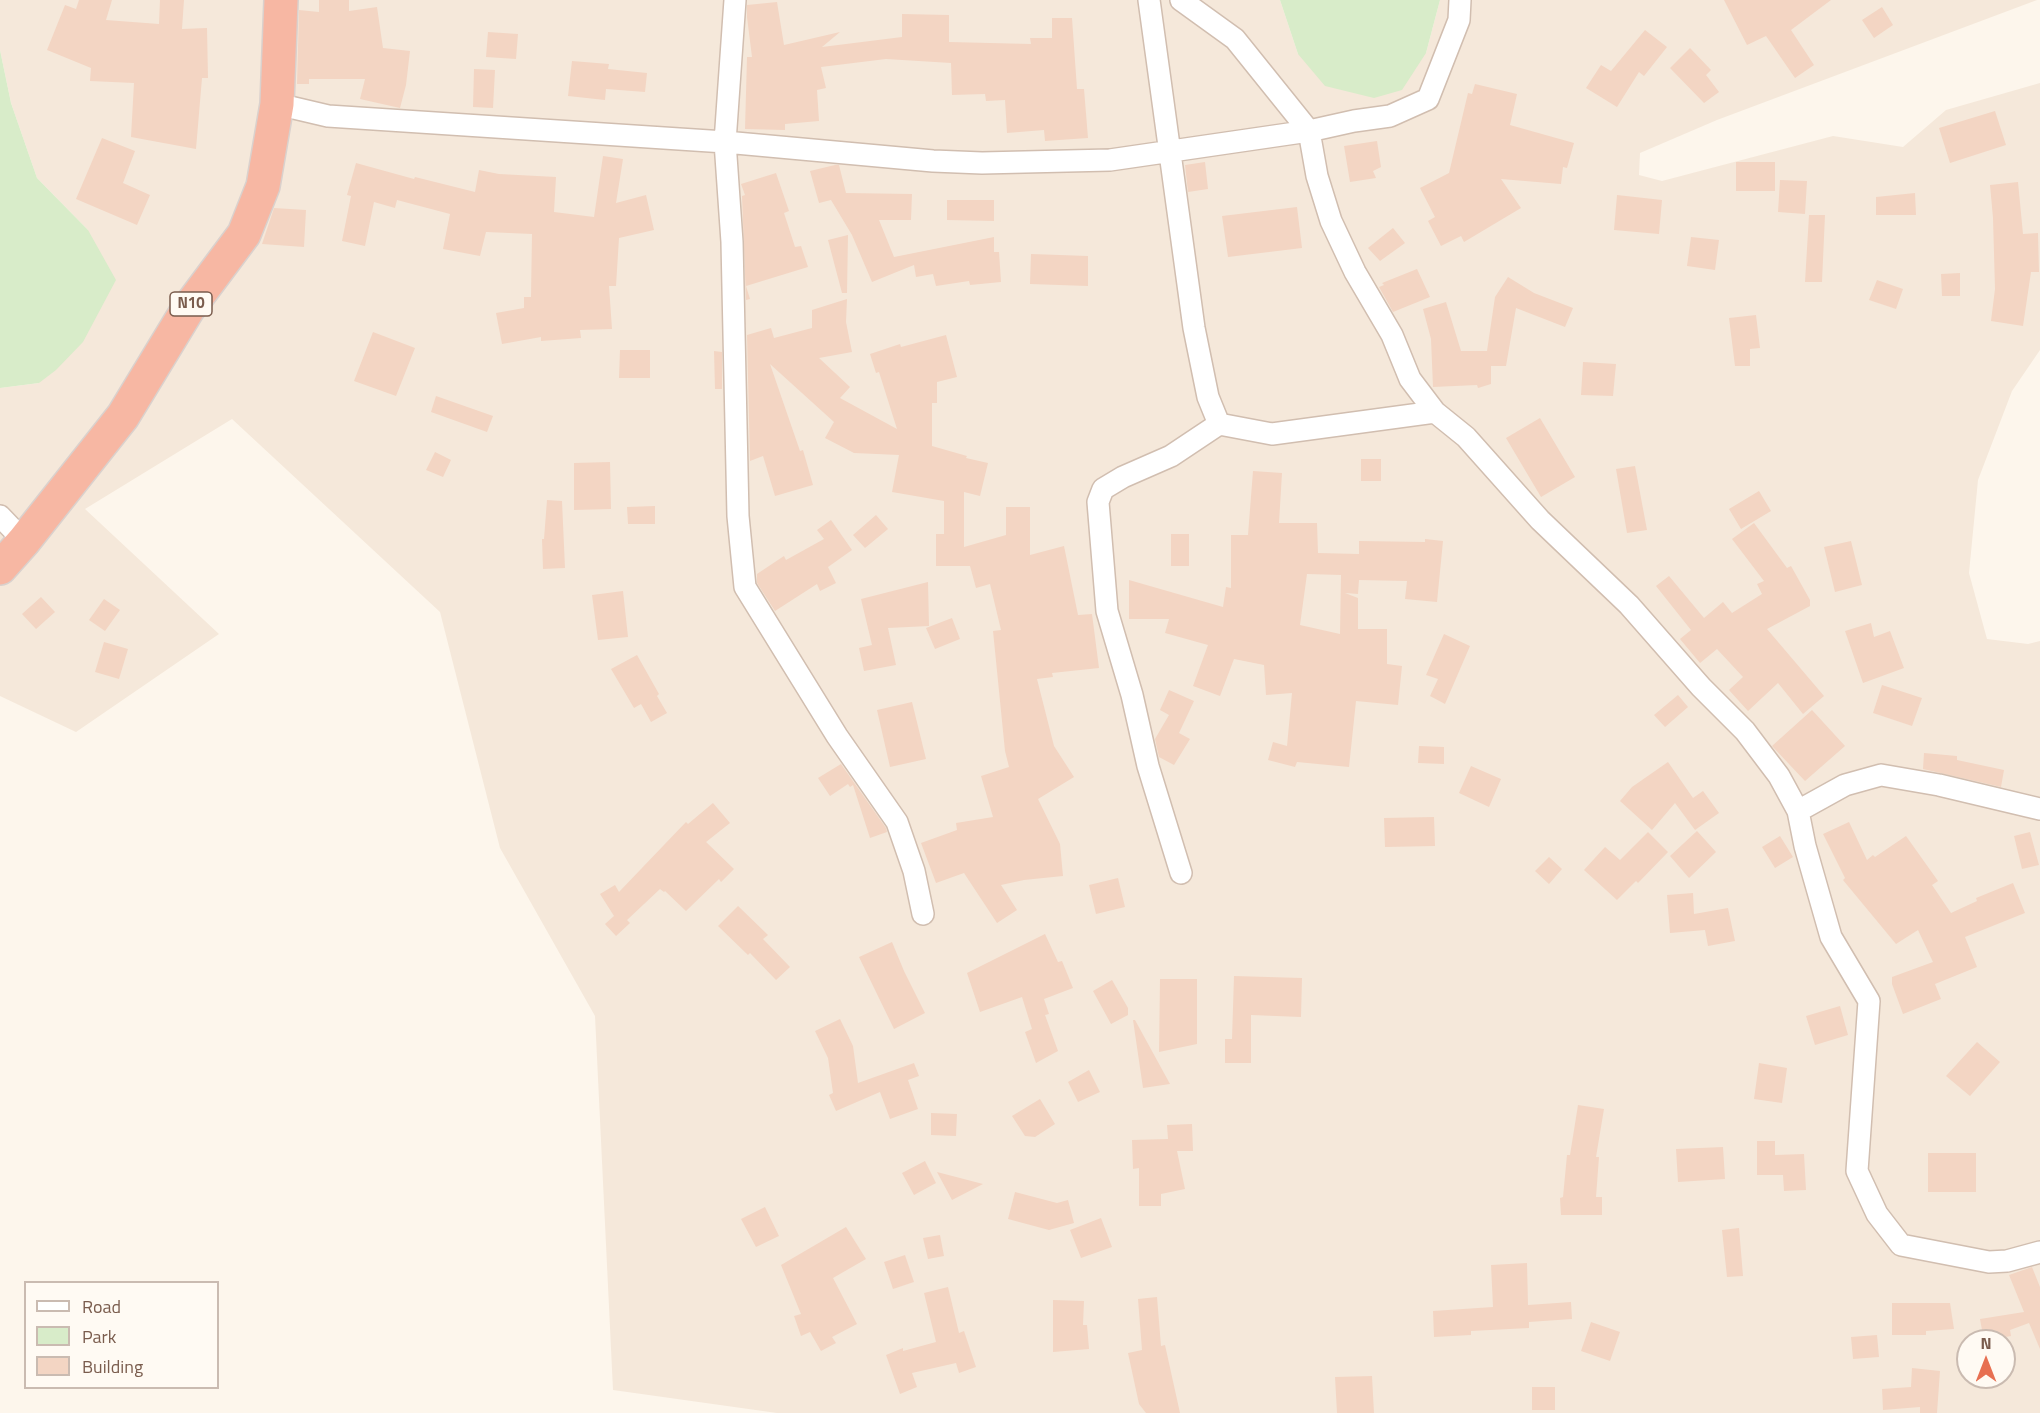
<!DOCTYPE html>
<style>
body{margin:0}
#map{position:relative;width:2040px;height:1413px;overflow:hidden;background:#fdf6ec;font-family:"Titillium Web",sans-serif}
canvas{display:block}
.legend{position:absolute;left:24px;top:1281px;width:195px;height:108px;box-sizing:border-box;background:#fffaf3;border:2px solid #cabbb1;margin:0;padding:8px 10px;list-style:none;font-size:18px;color:#7a5c4d}
.legend li{display:flex;align-items:center;gap:12px;height:30px}
.legend b{width:30px;border:2px solid #cabbb1}
.north{position:absolute;left:1956px;top:1329px;width:60px;height:60px;box-sizing:border-box;background:#fffaf3;border:2px solid #cabbb1;border-radius:50%;rotate:0deg;font-size:16px;font-weight:700;line-height:24px;text-align:center;color:#7a5c4d}
.north::after{content:'';display:block;margin:auto;width:21px;height:27px;background:#e76f51;clip-path:polygon(50% 0,100% 100%,50% 72%,0 100%)}
</style>
<div id="map">
<canvas width="2040" height="1413"></canvas>
<ul class="legend">
<li><b style="height:8px;background:#fff"></b>Road</li>
<li><b style="height:16px;background:#d8ecc9"></b>Park</li>
<li><b style="height:16px;background:#f3d5c3"></b>Building</li>
</ul>
<div class="north">N</div>
</div>
<script>
const c = document.querySelector('canvas').getContext('2d');
c.lineJoin = 'round';
function paint(path, color) {
  c.fillStyle = color;
  c.fill(path, 'evenodd');
}
function shape(rows) {
  const path = new Path2D();
  for (const r of rows) {
    path.moveTo(r[0], r[1]);
    for (let i = 2; i < r.length; i += 2) path.lineTo(r[i], r[i + 1]);
  }
  return path;
}
function trace(path, color, width, dash) {
  c.strokeStyle = color;
  c.lineWidth = width;
  c.lineCap = dash ? 'butt' : 'round';
  c.setLineDash(dash || []);
  c.stroke(path);
}
function label(font, color, halo, rows, align = 'center') {
  c.font = font + ' "Titillium Web",sans-serif';
  c.lineWidth = 4.5;
  c.setLineDash([]);
  c.textBaseline = 'middle';
  c.strokeStyle = halo;
  c.fillStyle = color;
  for (const [text, x, y, turn = 0] of rows) {
    c.save();
    c.translate(x, y);
    c.rotate((+turn || 0) * Math.PI / 180);
    c.textAlign = isNaN(turn) ? turn : align;
    if (halo) c.strokeText(text, 0, 0);
    c.fillText(text, 0, 0);
    c.restore();
  }
}
const residential = shape([
 [0,0,1280,0,1298,54,1426,53,1440,0,2037,0,1717,120,1640,153,1639,175,1662,181,1833,136,1903,147,1946,110,2040,83,2040,350,2012,391,1978,480,1969,573,1987,639,2028,644,2040,641,2040,1413,777,1413,613,1390,595,1016,500,848,440,612,232,419,85,509,219,634,76,732,0,696,0,388,39,383,88,230,37,178,11,103,0,50],
 [1968,1341,2004,1341,2004,1377,1968,1377]
]);
const green = shape([
 [1280,0,1440,0,1426,53,1402,90,1374,98,1325,86,1298,54],
 [0,50,11,103,37,178,88,230,116,280,83,342,56,370,39,383,0,388]
]);
const building = shape([
 [79,0,112,0,106,20,159,24,160,0,184,0,182,29,207,28,208,78,202,78,196,149,131,137,134,83,90,81,91,68,47,50,65,5,76,9],
 [319,0,349,0,349,11,377,7,383,48,410,51,406,85,400,108,360,99,365,79,309,79,309,84,297,84,299,10,319,12],
 [1724,0,1831,0,1791,30,1814,65,1795,78,1766,36,1747,45],
 [777,2,784,45,840,32,822,47,902,37,902,14,949,15,949,42,1031,44,1030,38,1052,38,1052,18,1072,18,1077,89,1084,89,1088,138,1045,141,1044,130,1007,133,1005,100,986,101,985,94,952,95,951,63,886,59,821,67,826,88,817,90,819,121,785,124,785,130,745,129,747,57,752,57,747,17,747,5],
 [1882,7,1893,25,1874,38,1862,20],
 [1645,30,1667,47,1644,76,1639,72,1617,107,1586,88,1601,65,1611,71],
 [488,32,518,34,516,59,486,57],
 [1690,48,1711,70,1706,75,1719,92,1704,103,1670,68],
 [572,61,609,64,608,69,647,73,645,92,606,89,605,100,568,96],
 [474,69,495,70,493,108,473,107],
 [1475,84,1517,94,1510,125,1574,143,1567,168,1563,167,1561,184,1501,179,1521,208,1464,242,1461,236,1441,246,1428,221,1435,217,1420,188,1449,173,1468,93,1472,94],
 [1995,111,2006,145,1950,163,1939,128],
 [102,138,135,151,123,183,150,195,137,225,76,199],
 [1377,141,1381,167,1373,171,1376,178,1350,182,1344,146],
 [603,156,623,159,616,203,646,195,654,230,619,238,616,286,609,286,612,329,580,330,581,338,541,341,541,337,502,344,496,313,524,308,524,297,531,297,532,234,486,232,480,256,443,249,450,214,397,200,395,208,374,202,365,246,342,241,351,196,347,195,356,163,414,179,415,177,475,192,479,170,499,174,556,177,554,212,594,217],
 [1205,162,1208,189,1188,192,1185,165],
 [1736,162,1775,162,1775,191,1736,191],
 [835,165,839,165,846,193,912,194,911,220,879,220,894,257,994,237,994,252,999,252,1001,282,970,285,969,281,936,286,933,274,916,277,914,265,872,282,852,235,831,200,819,203,810,171],
 [776,173,789,211,784,213,795,247,801,246,808,267,746,286,750,299,746,300,742,196,745,195,741,184],
 [1780,180,1807,181,1805,214,1778,212],
 [2018,182,2023,234,2038,233,2039,272,2031,272,2023,326,1991,321,1995,289,1993,218,1990,185],
 [1915,193,1916,215,1876,215,1876,197],
 [1617,195,1662,200,1659,234,1614,230],
 [947,200,994,200,994,221,947,220],
 [1297,207,1302,248,1228,257,1222,216],
 [274,208,306,210,304,247,262,244],
 [1809,215,1825,215,1822,282,1805,282],
 [1393,228,1405,243,1380,261,1368,248],
 [848,235,847,293,842,293,828,240],
 [1691,237,1719,240,1715,270,1687,266],
 [1031,254,1088,256,1088,286,1030,284],
 [1417,269,1430,297,1393,312,1379,287,1384,285,1382,283],
 [1960,273,1960,296,1942,296,1941,274],
 [1508,277,1534,293,1573,308,1565,327,1516,308,1506,366,1491,366,1491,384,1478,388,1477,385,1433,387,1431,339,1423,309,1446,302,1461,351,1487,351,1495,297],
 [1877,280,1903,289,1896,309,1869,300],
 [847,299,846,322,852,352,819,358,850,387,840,398,897,429,879,372,876,373,870,354,900,344,901,347,946,335,957,377,937,382,937,403,932,403,932,446,967,456,966,458,988,463,980,496,964,492,964,547,1006,535,1006,507,1030,507,1030,555,1064,546,1078,615,1092,614,1099,668,1052,673,1053,677,1037,679,1054,746,1074,777,1038,799,1060,844,1063,876,1024,880,1001,885,1017,910,997,923,964,873,936,883,921,843,957,830,956,823,993,817,981,776,1009,767,1005,751,993,631,1001,630,990,584,976,588,970,566,936,566,936,534,944,534,944,501,892,492,899,455,854,453,825,438,834,422,770,364,800,451,803,450,813,485,775,496,763,456,750,461,747,335,771,328,774,338,812,328,812,310],
 [1756,315,1760,348,1750,349,1750,366,1735,366,1729,318],
 [373,332,415,348,396,396,354,381],
 [620,350,650,350,650,378,619,378],
 [714,351,722,352,722,389,715,389],
 [1583,362,1616,364,1613,396,1581,395],
 [436,396,493,416,487,432,431,412],
 [1540,418,1575,477,1541,497,1506,438],
 [435,452,451,460,443,477,426,470],
 [1361,459,1381,459,1381,481,1361,481],
 [610,462,611,509,574,510,574,463],
 [1635,466,1647,530,1627,533,1616,469],
 [1253,471,1282,473,1279,523,1317,523,1318,553,1359,554,1359,541,1425,542,1425,539,1443,541,1437,602,1405,599,1407,581,1359,580,1358,594,1345,593,1358,598,1358,629,1387,629,1387,664,1402,666,1398,705,1356,701,1349,767,1297,762,1295,767,1268,760,1273,742,1287,746,1292,693,1266,695,1264,665,1234,659,1220,696,1193,686,1208,645,1165,633,1169,619,1129,619,1129,580,1223,607,1226,587,1231,588,1231,535,1248,535],
 [1307,574,1341,575,1340,634,1300,625],
 [1759,491,1771,511,1741,529,1729,509],
 [547,500,562,501,565,568,543,569,542,539,544,539],
 [655,506,655,524,628,524,627,507],
 [876,515,888,529,865,548,853,535],
 [831,520,852,550,828,567,836,583,820,591,817,584,775,611,757,583,757,574,784,556,786,560,824,539,817,530],
 [1754,523,1787,568,1791,566,1810,600,1810,606,1767,629,1824,696,1803,714,1778,683,1748,711,1729,690,1743,677,1717,649,1700,663,1680,639,1691,630,1656,586,1669,576,1704,618,1723,602,1732,613,1762,594,1757,584,1764,581,1732,539],
 [1171,534,1189,534,1189,566,1171,566],
 [1851,541,1862,585,1835,592,1824,547],
 [928,582,929,626,888,628,896,665,864,671,859,648,872,645,861,599],
 [623,591,628,637,598,640,592,595],
 [41,597,55,612,36,629,22,614],
 [104,599,120,610,105,631,89,620],
 [952,618,960,639,935,649,926,628],
 [1871,623,1874,637,1890,631,1904,668,1863,683,1845,631],
 [1444,634,1470,646,1445,704,1430,696,1438,679,1426,675],
 [104,642,128,649,119,679,95,672],
 [637,655,659,694,657,696,667,713,651,722,641,704,634,708,611,669],
 [1882,685,1922,698,1912,726,1873,713],
 [1169,690,1194,701,1179,733,1190,739,1174,765,1159,757,1155,739,1169,715,1160,710],
 [1678,695,1688,707,1665,727,1654,715],
 [912,702,926,759,890,767,877,710],
 [1812,710,1845,746,1805,781,1772,746],
 [1419,746,1444,747,1444,764,1418,763],
 [1924,753,1957,756,1957,760,2004,770,2001,787,1923,769],
 [1668,762,1693,798,1703,791,1719,813,1695,830,1675,803,1652,830,1620,801,1632,787],
 [841,764,886,828,887,832,870,838,853,785,850,787,848,784,830,796,818,778],
 [1471,766,1501,779,1489,807,1459,793],
 [713,803,730,823,706,842,734,869,721,882,719,879,686,911,665,891,664,892,660,889,627,920,630,923,616,936,605,924,614,916,600,894,615,885,619,892,686,822,688,824],
 [1434,817,1435,846,1385,847,1384,818],
 [1849,822,1867,860,1873,855,1875,857,1906,836,1938,881,1932,885,1951,913,1977,901,1976,898,2013,883,2025,913,1965,937,1977,967,1935,984,1941,999,1903,1014,1892,984,1892,977,1933,962,1918,930,1896,944,1843,880,1845,878,1823,834],
 [1697,831,1716,852,1689,878,1670,856],
 [1648,832,1668,852,1638,883,1636,881,1617,900,1584,870,1605,847,1620,860],
 [2030,832,2039,865,2022,869,2014,836],
 [1780,836,1793,857,1775,868,1762,847],
 [1549,857,1562,869,1549,884,1535,871],
 [1118,878,1125,907,1096,914,1089,885],
 [1693,893,1694,914,1728,908,1735,941,1708,946,1705,930,1670,933,1667,895],
 [738,906,768,935,763,939,790,967,776,980,750,953,748,955,718,926],
 [1045,934,1058,962,1062,961,1073,988,1044,999,1049,1014,1045,1015,1058,1051,1036,1063,1025,1032,1032,1029,1022,997,980,1012,967,973],
 [892,942,904,971,925,1013,894,1029,859,957],
 [1234,976,1302,978,1301,1017,1251,1015,1251,1063,1225,1063,1225,1039,1232,1039],
 [1160,979,1197,979,1197,1044,1159,1052],
 [1112,980,1128,1008,1128,1015,1111,1024,1093,991],
 [1840,1006,1848,1035,1815,1045,1806,1016],
 [840,1019,853,1046,858,1083,914,1063,919,1076,908,1080,918,1109,890,1119,880,1092,836,1111,829,1095,833,1093,828,1058,815,1031],
 [1133,1020,1135,1020,1170,1084,1143,1088],
 [1977,1042,2000,1062,1970,1096,1946,1076],
 [1759,1063,1787,1068,1782,1103,1754,1099],
 [1089,1070,1100,1092,1078,1102,1068,1082],
 [1040,1099,1055,1124,1035,1137,1025,1136,1012,1116],
 [1578,1105,1604,1109,1596,1157,1599,1157,1596,1197,1602,1197,1602,1215,1561,1215,1560,1198,1563,1197,1567,1155,1570,1155],
 [931,1113,957,1114,956,1136,931,1135],
 [1192,1124,1193,1151,1177,1151,1185,1189,1161,1194,1161,1206,1139,1206,1139,1168,1133,1169,1132,1140,1168,1139,1167,1125],
 [1757,1141,1775,1141,1775,1155,1804,1154,1806,1190,1784,1191,1783,1175,1757,1175],
 [1723,1147,1725,1179,1678,1182,1676,1149],
 [1928,1153,1976,1153,1976,1192,1928,1192],
 [925,1161,936,1183,914,1195,902,1173],
 [937,1172,983,1184,952,1200],
 [1015,1192,1057,1203,1068,1200,1074,1223,1049,1230,1008,1219],
 [765,1207,779,1236,756,1247,741,1219],
 [1101,1218,1112,1247,1081,1258,1070,1230],
 [846,1227,866,1259,833,1278,857,1324,832,1337,836,1343,821,1351,810,1332,801,1336,794,1316,801,1314,781,1265],
 [1739,1228,1743,1276,1727,1277,1722,1230],
 [940,1235,944,1256,928,1259,923,1238],
 [905,1255,914,1282,893,1289,884,1262],
 [1527,1263,1528,1305,1571,1302,1572,1319,1529,1322,1529,1328,1471,1331,1471,1335,1434,1337,1433,1311,1493,1307,1491,1265],
 [2032,1267,2040,1287,2040,1349,2029,1323,2010,1330,2011,1336,1984,1341,1980,1319,2024,1312,2009,1275],
 [948,1287,959,1333,964,1331,976,1367,959,1373,956,1363,912,1373,917,1387,900,1394,886,1355,903,1348,903,1351,936,1342,924,1293],
 [1157,1297,1161,1346,1165,1345,1180,1413,1146,1413,1139,1404,1128,1353,1142,1350,1138,1299],
 [1053,1300,1084,1301,1083,1325,1087,1325,1089,1349,1053,1352],
 [1892,1303,1950,1303,1954,1329,1926,1331,1926,1335,1892,1335],
 [1591,1322,1620,1332,1610,1361,1581,1351],
 [1877,1335,1879,1357,1853,1359,1851,1337],
 [1912,1368,1940,1371,1937,1413,1920,1413,1920,1407,1883,1410,1882,1389,1911,1387],
 [1372,1376,1374,1413,1337,1413,1335,1377],
 [1532,1387,1555,1387,1555,1410,1532,1410]
]);
const street = shape([
 [735,0,725,142,732,242,738,516,745,587,837,736,897,822,914,871,923,914],
 [1149,0,1194,328,1208,397,1219,424,1272,434,1435,412],
 [1181,0,1235,39,1309,131],
 [1460,0,1459,20,1428,99,1390,116,1354,121,1309,131,1317,176,1331,221,1355,272,1392,335,1410,379,1435,412,1466,437,1540,520,1629,605,1701,687,1745,731,1779,776,1798,811,1805,846,1831,937,1869,1001,1857,1171,1877,1214,1901,1245,1989,1262,2007,1261,2040,1252],
 [277,104,328,116,725,142,933,161,982,163,1110,160,1309,131],
 [0,516,24,541],
 [1798,811,1845,785,1881,775,1939,785,2040,809],
 [1181,873,1148,766,1132,695,1107,611,1098,502,1103,489,1123,477,1171,456,1219,424]
]);
const highway = shape([
 [0,568,24,541,123,416,188,309,244,234,263,186,277,104,281,0]
]);
const shields = [
 [191,304,42]
];
const shieldNames = [
 ["N10",191,304]
];
paint(residential, '#f5e8da');
paint(green, '#d8ecc9');
paint(building, '#f3d5c3');
trace(street, '#d1beb0', 24);
trace(highway, '#dad1cd', 36);
trace(street, '#fff', 21);
trace(highway, '#f7b7a3', 33);
for (const [x, y, w] of shields) {
  const box = new Path2D();
  box.roundRect(x - w / 2, y - 12, w, 24, 4.5);
  c.fillStyle = '#fffaf3';
  c.fill(box);
  trace(box, '#7a5c4d', 1.5);
}
label('bold 15px', '#7a5c4d', null, shieldNames);
</script>
